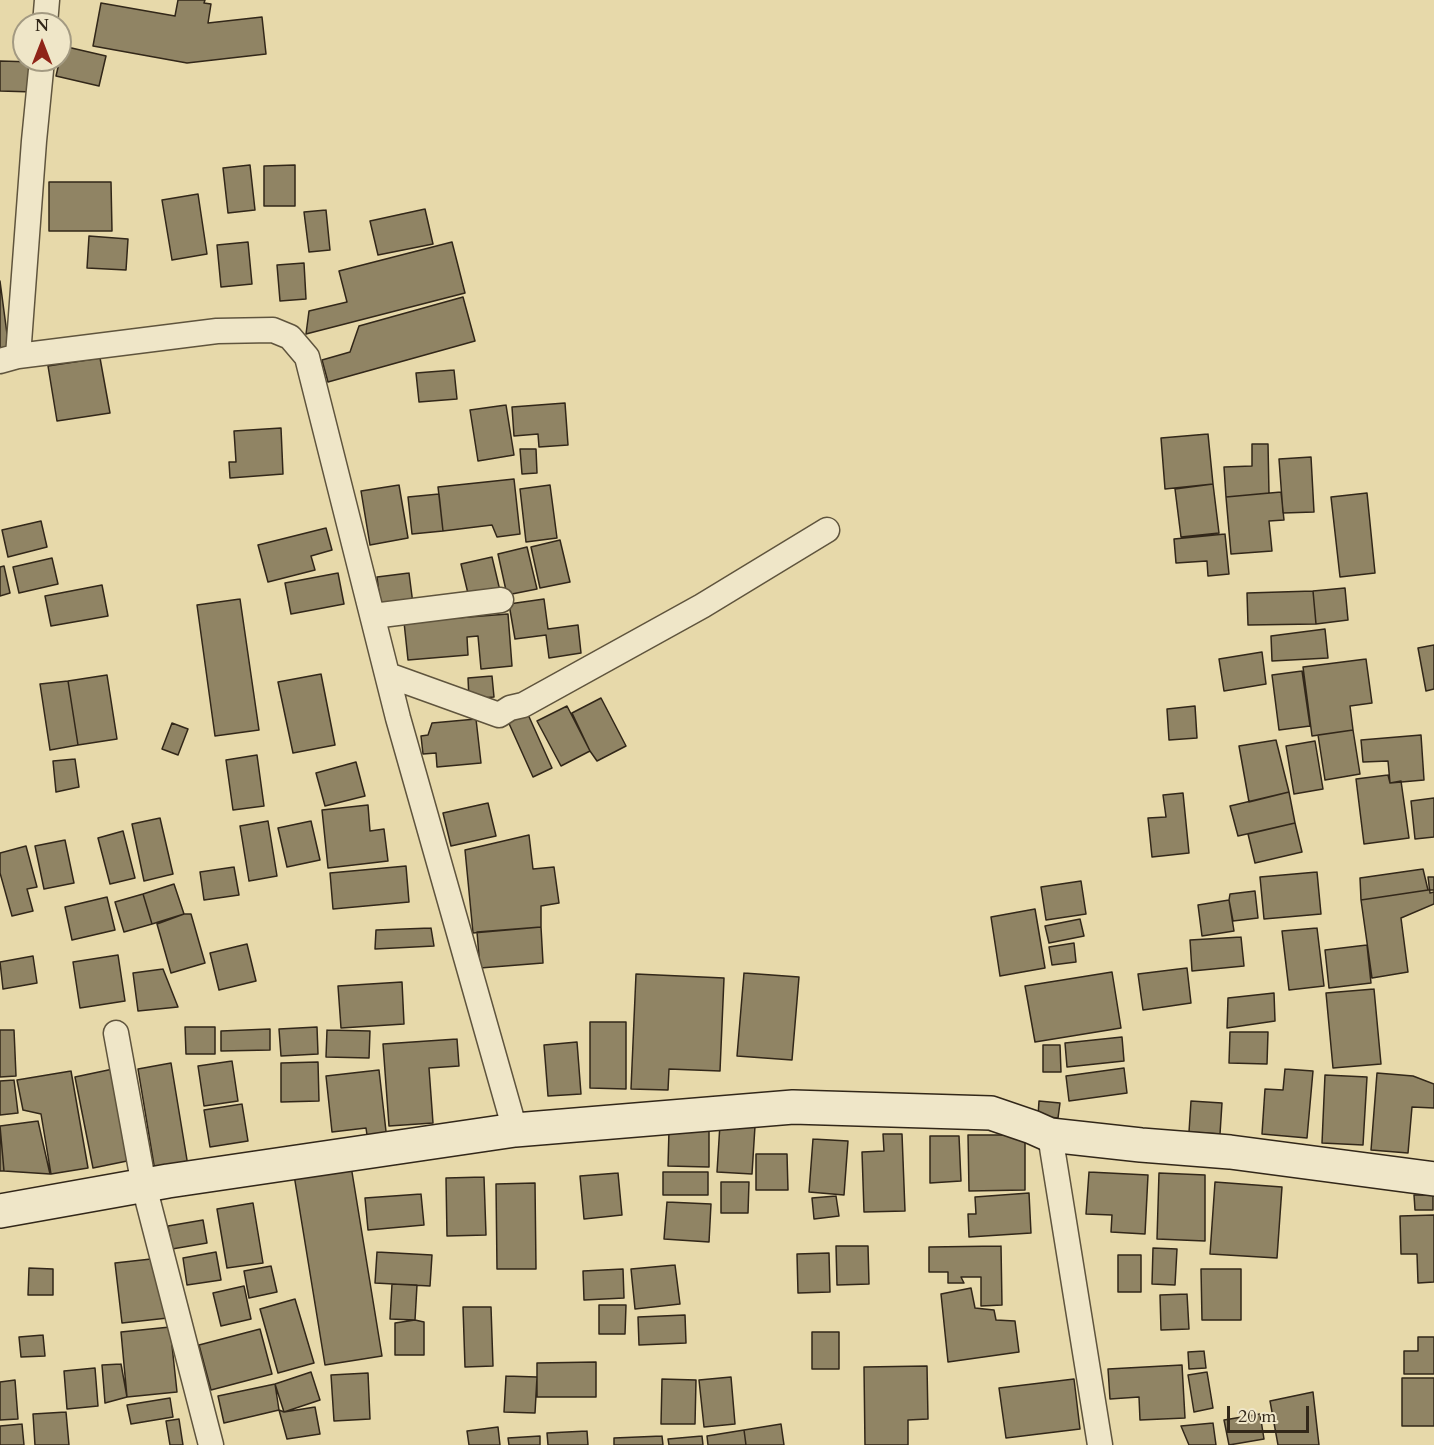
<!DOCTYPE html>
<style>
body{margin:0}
#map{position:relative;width:1434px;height:1445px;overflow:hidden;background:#e7d9aa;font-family:Cardo,serif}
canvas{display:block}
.north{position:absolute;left:12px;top:12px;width:60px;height:60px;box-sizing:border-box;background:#efe6c8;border:2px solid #a39a82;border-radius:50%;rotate:0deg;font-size:16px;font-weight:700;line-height:24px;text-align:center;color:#322719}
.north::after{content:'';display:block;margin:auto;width:21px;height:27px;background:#8f2418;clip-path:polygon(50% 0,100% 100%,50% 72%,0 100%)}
.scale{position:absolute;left:1227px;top:1406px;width:82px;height:27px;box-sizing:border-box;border:3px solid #322719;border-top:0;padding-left:8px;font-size:18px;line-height:21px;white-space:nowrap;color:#322719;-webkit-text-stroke:4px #efe6c8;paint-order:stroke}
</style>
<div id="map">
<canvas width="1434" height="1445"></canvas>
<div class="north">N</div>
<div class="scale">20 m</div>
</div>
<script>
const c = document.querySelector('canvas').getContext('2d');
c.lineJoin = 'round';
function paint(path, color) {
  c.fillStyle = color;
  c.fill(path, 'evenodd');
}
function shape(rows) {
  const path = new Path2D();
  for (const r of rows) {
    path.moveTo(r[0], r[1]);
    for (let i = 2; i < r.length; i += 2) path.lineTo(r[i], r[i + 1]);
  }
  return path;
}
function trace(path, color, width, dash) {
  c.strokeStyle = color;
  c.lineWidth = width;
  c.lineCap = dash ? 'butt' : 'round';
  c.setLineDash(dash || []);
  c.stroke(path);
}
const building = shape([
 [178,0,205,0,204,3,211,4,208,23,262,17,266,54,187,63,93,46,101,3,175,16,178,0],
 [63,46,106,56,99,86,56,76,63,46],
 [0,61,35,62,34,92,0,91,0,61],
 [250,165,255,210,228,213,223,168,250,165],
 [295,165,295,206,264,206,264,166,295,165],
 [49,182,111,182,112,231,49,231,49,182],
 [198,194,207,254,172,260,162,200,198,194],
 [425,209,433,244,378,255,370,221,425,209],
 [326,210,330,250,309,252,304,212,326,210],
 [89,236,128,239,126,270,87,268,89,236],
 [248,242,252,284,221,287,217,245,248,242],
 [452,242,465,293,306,334,309,311,347,302,339,271,452,242],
 [304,263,306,299,280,301,277,265,304,263],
 [0,281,9,349,0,350,0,281],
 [463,297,475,341,328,382,322,360,350,352,359,326,463,297],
 [100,358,110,413,57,421,48,366,100,358],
 [454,370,457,399,419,402,416,373,454,370],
 [565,403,568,445,539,447,538,434,514,436,512,407,565,403],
 [506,405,514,455,478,461,470,410,506,405],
 [281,428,283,474,230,478,229,462,236,462,234,431,281,428],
 [1208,434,1213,484,1165,489,1161,438,1208,434],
 [1252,444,1268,444,1269,493,1226,497,1224,467,1252,466,1252,444],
 [520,449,536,449,537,473,522,474,520,449],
 [1311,457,1314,512,1283,513,1279,459,1311,457],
 [514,479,520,534,497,537,492,525,443,531,438,487,514,479],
 [1213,484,1219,533,1181,537,1175,489,1213,484],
 [399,485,408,538,370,545,361,491,399,485],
 [550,485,557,538,526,542,520,489,550,485],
 [1281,492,1284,520,1269,521,1272,551,1231,554,1226,497,1281,492],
 [1367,493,1375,573,1340,577,1331,497,1367,493],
 [439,494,443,531,412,534,408,497,439,494],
 [41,521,47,547,8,557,2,530,41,521],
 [326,528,332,550,311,556,315,570,268,582,258,545,326,528],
 [1225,534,1229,574,1208,576,1207,561,1176,563,1174,539,1225,534],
 [560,540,570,582,540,588,531,547,560,540],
 [527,547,537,589,507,595,498,554,527,547],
 [492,557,501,595,470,602,461,564,492,557],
 [52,558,58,584,19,593,13,567,52,558],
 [4,566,10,593,0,596,0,567,4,566],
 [338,573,344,604,291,614,285,583,338,573],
 [409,573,413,604,381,608,377,577,409,573],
 [102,585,108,616,51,626,45,596,102,585],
 [1345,588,1348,620,1316,624,1313,591,1345,588],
 [1313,591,1316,624,1248,625,1247,593,1313,591],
 [240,599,259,730,215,736,197,605,240,599],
 [544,599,548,629,578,625,581,653,549,658,546,635,515,639,509,604,544,599],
 [508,614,512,666,481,669,478,636,467,637,468,655,408,660,404,622,508,614],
 [1325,629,1328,658,1272,661,1271,636,1325,629],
 [1434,645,1434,689,1426,691,1418,648,1434,645],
 [1262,652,1266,684,1224,691,1219,659,1262,652],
 [1366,659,1372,703,1350,706,1353,730,1312,736,1303,667,1366,659],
 [1302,671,1310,726,1279,730,1272,675,1302,671],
 [321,674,335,745,293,753,278,682,321,674],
 [107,675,117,739,78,745,68,681,107,675],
 [492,676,494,697,469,699,468,678,492,676],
 [68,681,78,745,50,750,40,684,68,681],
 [601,698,626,746,597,761,590,751,572,713,601,698],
 [567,706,590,751,561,766,537,721,567,706],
 [1195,706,1197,738,1169,740,1167,709,1195,706],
 [526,710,552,768,533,777,507,719,526,710],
 [476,719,481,763,437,767,436,753,423,754,421,736,428,735,432,723,476,719],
 [172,723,188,729,178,755,162,749,172,723],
 [1353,730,1360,774,1325,780,1318,735,1353,730],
 [1421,735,1424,780,1390,783,1388,761,1363,762,1361,740,1421,735],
 [1276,740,1289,792,1249,802,1239,746,1276,740],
 [1315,741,1323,789,1294,794,1286,746,1315,741],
 [257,755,264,806,233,810,226,760,257,755],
 [75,759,79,787,56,792,53,761,75,759],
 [356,762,365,796,325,806,316,773,356,762],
 [1388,775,1390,783,1401,781,1409,838,1364,844,1356,779,1388,775],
 [1289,792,1295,823,1238,836,1230,806,1289,792],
 [1183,793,1189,853,1152,857,1148,818,1166,817,1163,795,1183,793],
 [1434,798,1434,837,1415,839,1411,801,1434,798],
 [488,803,496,836,451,846,443,813,488,803],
 [368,805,370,831,384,829,388,861,328,868,322,810,368,805],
 [160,818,173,874,144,881,132,824,160,818],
 [268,821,277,876,249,881,240,826,268,821],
 [311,821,320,860,287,867,278,828,311,821],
 [1295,823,1302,852,1255,863,1248,834,1295,823],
 [123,831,135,878,110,884,98,838,123,831],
 [529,835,533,869,554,867,559,903,541,906,541,927,473,933,465,850,529,835],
 [65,840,74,883,44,889,35,846,65,840],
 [26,846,37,887,27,889,33,911,12,916,0,873,0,853,26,846],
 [406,866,409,902,333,909,330,873,406,866],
 [234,867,239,895,204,900,200,872,234,867],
 [1423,869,1428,890,1361,900,1360,878,1423,869],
 [1317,872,1321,914,1264,919,1260,877,1317,872],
 [1428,877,1434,877,1434,892,1430,893,1428,877],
 [1081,881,1086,914,1046,920,1041,887,1081,881],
 [174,884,184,914,152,924,143,894,174,884],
 [1428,890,1434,890,1434,904,1401,918,1408,972,1372,978,1361,900,1428,890],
 [1255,891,1258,918,1233,921,1229,900,1230,894,1255,891],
 [143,894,152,924,124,932,115,902,143,894],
 [107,897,115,930,72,940,65,907,107,897],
 [1229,900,1234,931,1202,936,1198,905,1229,900],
 [1035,909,1045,968,1000,976,991,917,1035,909],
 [184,914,191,914,205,963,171,973,157,924,184,914],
 [1080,919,1084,936,1049,943,1045,926,1080,919],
 [541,927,543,963,480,968,477,932,541,927],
 [431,928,434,946,375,949,376,930,431,928],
 [1317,928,1324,986,1289,990,1282,931,1317,928],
 [1241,937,1244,966,1192,971,1190,940,1241,937],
 [1074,943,1076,962,1052,965,1049,947,1074,943],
 [247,944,256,981,219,990,210,953,247,944],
 [1367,945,1371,983,1329,988,1325,950,1367,945],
 [118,955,125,1001,80,1008,73,962,118,955],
 [33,956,37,983,3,989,0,962,33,956],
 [1187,968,1191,1003,1143,1010,1138,974,1187,968],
 [163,969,178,1007,138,1011,133,973,163,969],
 [1112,972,1121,1028,1035,1042,1025,986,1112,972],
 [744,973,799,977,792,1060,737,1056,744,973],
 [636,974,724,978,720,1071,669,1069,668,1090,631,1089,636,974],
 [402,982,404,1024,341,1028,338,986,402,982],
 [1374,989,1381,1064,1333,1068,1326,993,1374,989],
 [1274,993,1275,1021,1227,1028,1228,998,1274,993],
 [590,1022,626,1022,626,1089,590,1088,590,1022],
 [185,1027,215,1027,215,1054,186,1054,185,1027],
 [317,1027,318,1054,281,1056,279,1029,317,1027],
 [270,1029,270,1050,221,1051,221,1031,270,1029],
 [0,1030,14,1030,16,1076,0,1077,0,1030],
 [327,1030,370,1031,369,1058,326,1057,327,1030],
 [1230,1032,1268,1032,1267,1064,1229,1063,1230,1032],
 [1122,1037,1124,1061,1067,1067,1065,1043,1122,1037],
 [457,1039,459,1066,429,1068,433,1123,389,1126,383,1044,457,1039],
 [577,1042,581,1094,548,1096,544,1045,577,1042],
 [1043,1045,1060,1045,1061,1072,1043,1072,1043,1045],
 [232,1061,238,1101,204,1106,198,1066,232,1061],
 [318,1062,319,1101,281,1102,281,1063,318,1062],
 [171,1063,188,1166,155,1171,138,1069,171,1063],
 [1124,1068,1127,1093,1069,1101,1066,1076,1124,1068],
 [113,1069,132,1160,93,1168,75,1077,113,1069],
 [1285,1069,1313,1071,1307,1138,1262,1134,1265,1089,1283,1090,1285,1069],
 [379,1070,387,1140,368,1142,366,1128,332,1132,326,1076,379,1070],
 [71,1071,88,1168,51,1174,41,1114,23,1110,17,1080,71,1071],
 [1377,1073,1413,1076,1434,1084,1434,1108,1412,1107,1408,1153,1371,1150,1377,1073],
 [1325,1075,1367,1077,1363,1145,1322,1143,1325,1075],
 [14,1080,18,1113,0,1115,0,1081,14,1080],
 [1039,1101,1060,1103,1058,1118,1038,1116,1039,1101],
 [1191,1101,1222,1103,1220,1134,1189,1132,1191,1101],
 [242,1104,248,1141,210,1147,204,1110,242,1104],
 [38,1121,50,1174,4,1171,0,1126,38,1121],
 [720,1124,755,1126,752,1174,717,1172,720,1124],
 [0,1126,4,1171,0,1171,0,1126],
 [669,1130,709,1130,709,1167,668,1166,669,1130],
 [883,1134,902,1134,905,1211,864,1212,862,1152,884,1151,883,1134],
 [968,1135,1025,1135,1025,1190,969,1191,968,1135],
 [930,1136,959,1136,961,1181,930,1183,930,1136],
 [813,1139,848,1141,844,1195,809,1192,813,1139],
 [756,1154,787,1154,788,1190,756,1190,756,1154],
 [351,1166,382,1356,325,1365,294,1175,351,1166],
 [663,1172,708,1172,708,1195,663,1195,663,1172],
 [1089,1172,1148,1175,1145,1234,1111,1232,1112,1215,1086,1214,1089,1172],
 [618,1173,622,1215,584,1219,580,1176,618,1173],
 [1159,1173,1205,1175,1205,1241,1157,1239,1159,1173],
 [484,1177,486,1235,447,1236,446,1178,484,1177],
 [721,1182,749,1182,748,1213,721,1213,721,1182],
 [1215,1182,1282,1187,1277,1258,1210,1254,1215,1182],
 [535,1183,536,1269,497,1269,496,1184,535,1183],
 [1029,1193,1031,1233,969,1237,968,1214,976,1214,975,1197,1029,1193],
 [421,1194,424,1225,368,1230,365,1198,421,1194],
 [1414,1195,1433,1195,1433,1210,1415,1210,1414,1195],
 [836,1196,839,1216,814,1219,812,1198,836,1196],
 [667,1202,711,1204,709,1242,664,1239,667,1202],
 [253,1203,263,1263,227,1268,217,1209,253,1203],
 [1434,1215,1434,1282,1418,1283,1417,1254,1401,1254,1400,1216,1434,1215],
 [203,1220,207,1243,172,1249,168,1226,203,1220],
 [836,1246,868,1246,869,1284,837,1285,836,1246],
 [1001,1246,1002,1305,981,1306,981,1277,961,1277,964,1283,948,1283,948,1272,929,1272,929,1247,1001,1246],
 [1153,1248,1177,1249,1175,1285,1152,1284,1153,1248],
 [216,1252,221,1280,187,1285,183,1258,216,1252],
 [377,1252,432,1255,430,1286,375,1283,377,1252],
 [829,1253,830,1292,798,1293,797,1254,829,1253],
 [1118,1255,1141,1255,1141,1292,1118,1292,1118,1255],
 [160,1258,168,1318,122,1323,115,1263,160,1258],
 [675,1265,680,1304,635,1309,631,1269,675,1265],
 [271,1266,277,1292,249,1298,244,1271,271,1266],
 [29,1268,53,1269,53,1295,28,1295,29,1268],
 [623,1269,624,1298,584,1300,583,1271,623,1269],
 [1201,1269,1241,1269,1241,1320,1202,1320,1201,1269],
 [392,1284,417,1285,415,1320,390,1319,392,1284],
 [244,1286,251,1319,221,1326,213,1293,244,1286],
 [971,1288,975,1308,994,1310,996,1320,1015,1321,1019,1352,948,1362,941,1294,971,1288],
 [1187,1294,1189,1329,1161,1330,1160,1295,1187,1294],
 [295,1299,314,1363,278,1373,260,1309,295,1299],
 [599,1305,626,1305,625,1334,599,1334,599,1305],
 [463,1307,491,1307,493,1366,465,1367,463,1307],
 [685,1315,686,1343,639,1345,638,1317,685,1315],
 [415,1320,424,1322,424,1355,395,1355,395,1323,415,1320],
 [170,1327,177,1392,127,1397,121,1332,170,1327],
 [260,1329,272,1374,211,1390,199,1345,260,1329],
 [812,1332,839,1332,839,1369,812,1369,812,1332],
 [43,1335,45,1356,21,1357,19,1337,43,1335],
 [1418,1337,1434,1337,1434,1374,1404,1374,1404,1351,1418,1351,1418,1337],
 [1204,1351,1206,1368,1189,1369,1188,1352,1204,1351],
 [596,1362,596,1397,537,1397,537,1363,596,1362],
 [121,1364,127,1397,105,1403,102,1365,121,1364],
 [1182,1365,1185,1418,1140,1420,1139,1397,1110,1399,1108,1369,1182,1365],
 [927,1366,928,1419,908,1420,908,1445,865,1445,864,1367,927,1366],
 [95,1368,98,1406,67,1409,64,1371,95,1368],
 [311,1372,320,1400,284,1412,275,1384,311,1372],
 [1207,1372,1213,1408,1194,1412,1188,1375,1207,1372],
 [368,1373,370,1419,334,1421,331,1375,368,1373],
 [506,1376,537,1377,535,1413,504,1412,506,1376],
 [731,1377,735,1424,704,1427,699,1380,731,1377],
 [1402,1378,1434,1378,1434,1426,1402,1426,1402,1378],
 [662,1379,696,1380,695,1424,661,1424,662,1379],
 [1074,1379,1080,1429,1006,1438,999,1388,1074,1379],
 [15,1380,18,1419,0,1420,0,1382,15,1380],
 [275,1384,279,1410,224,1423,218,1396,275,1384],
 [1313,1392,1319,1445,1278,1445,1270,1401,1313,1392],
 [170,1398,173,1417,131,1424,127,1405,170,1398],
 [315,1407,320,1434,287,1439,279,1410,284,1412,315,1407],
 [66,1412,69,1445,35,1445,33,1414,66,1412],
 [1260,1414,1264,1439,1229,1445,1224,1420,1260,1414],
 [179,1419,183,1445,170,1445,166,1421,179,1419],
 [1213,1423,1216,1445,1189,1445,1181,1426,1213,1423],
 [22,1424,24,1445,0,1445,0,1426,22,1424],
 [781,1424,784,1445,746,1445,744,1430,781,1424],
 [498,1427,500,1445,469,1445,467,1431,498,1427],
 [744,1430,746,1445,708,1445,707,1436,744,1430],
 [587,1431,588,1445,548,1445,547,1433,587,1431],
 [540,1436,540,1445,509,1445,508,1438,540,1436],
 [662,1436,663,1445,614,1445,614,1438,662,1436],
 [702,1436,703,1445,669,1445,668,1439,702,1436]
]);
const street = shape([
 [45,24,47,0],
 [18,356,217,331,273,330,290,337,307,357,398,718,515,1130],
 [0,361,18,356,34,141,42,60],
 [373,616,501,600],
 [388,675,499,715,510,708,523,705,702,606,827,530],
 [116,1033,144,1186,211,1445],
 [1050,1135,1100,1445]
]);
const secondary = shape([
 [0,1211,168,1181,515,1130,793,1107,991,1113,1032,1127,1050,1135,1141,1145,1230,1152,1434,1179]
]);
paint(building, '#908464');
trace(building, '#322719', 1.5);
trace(street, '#5f543d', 27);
trace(secondary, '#322719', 36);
trace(street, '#efe6c8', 24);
trace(secondary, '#efe6c8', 33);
</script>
